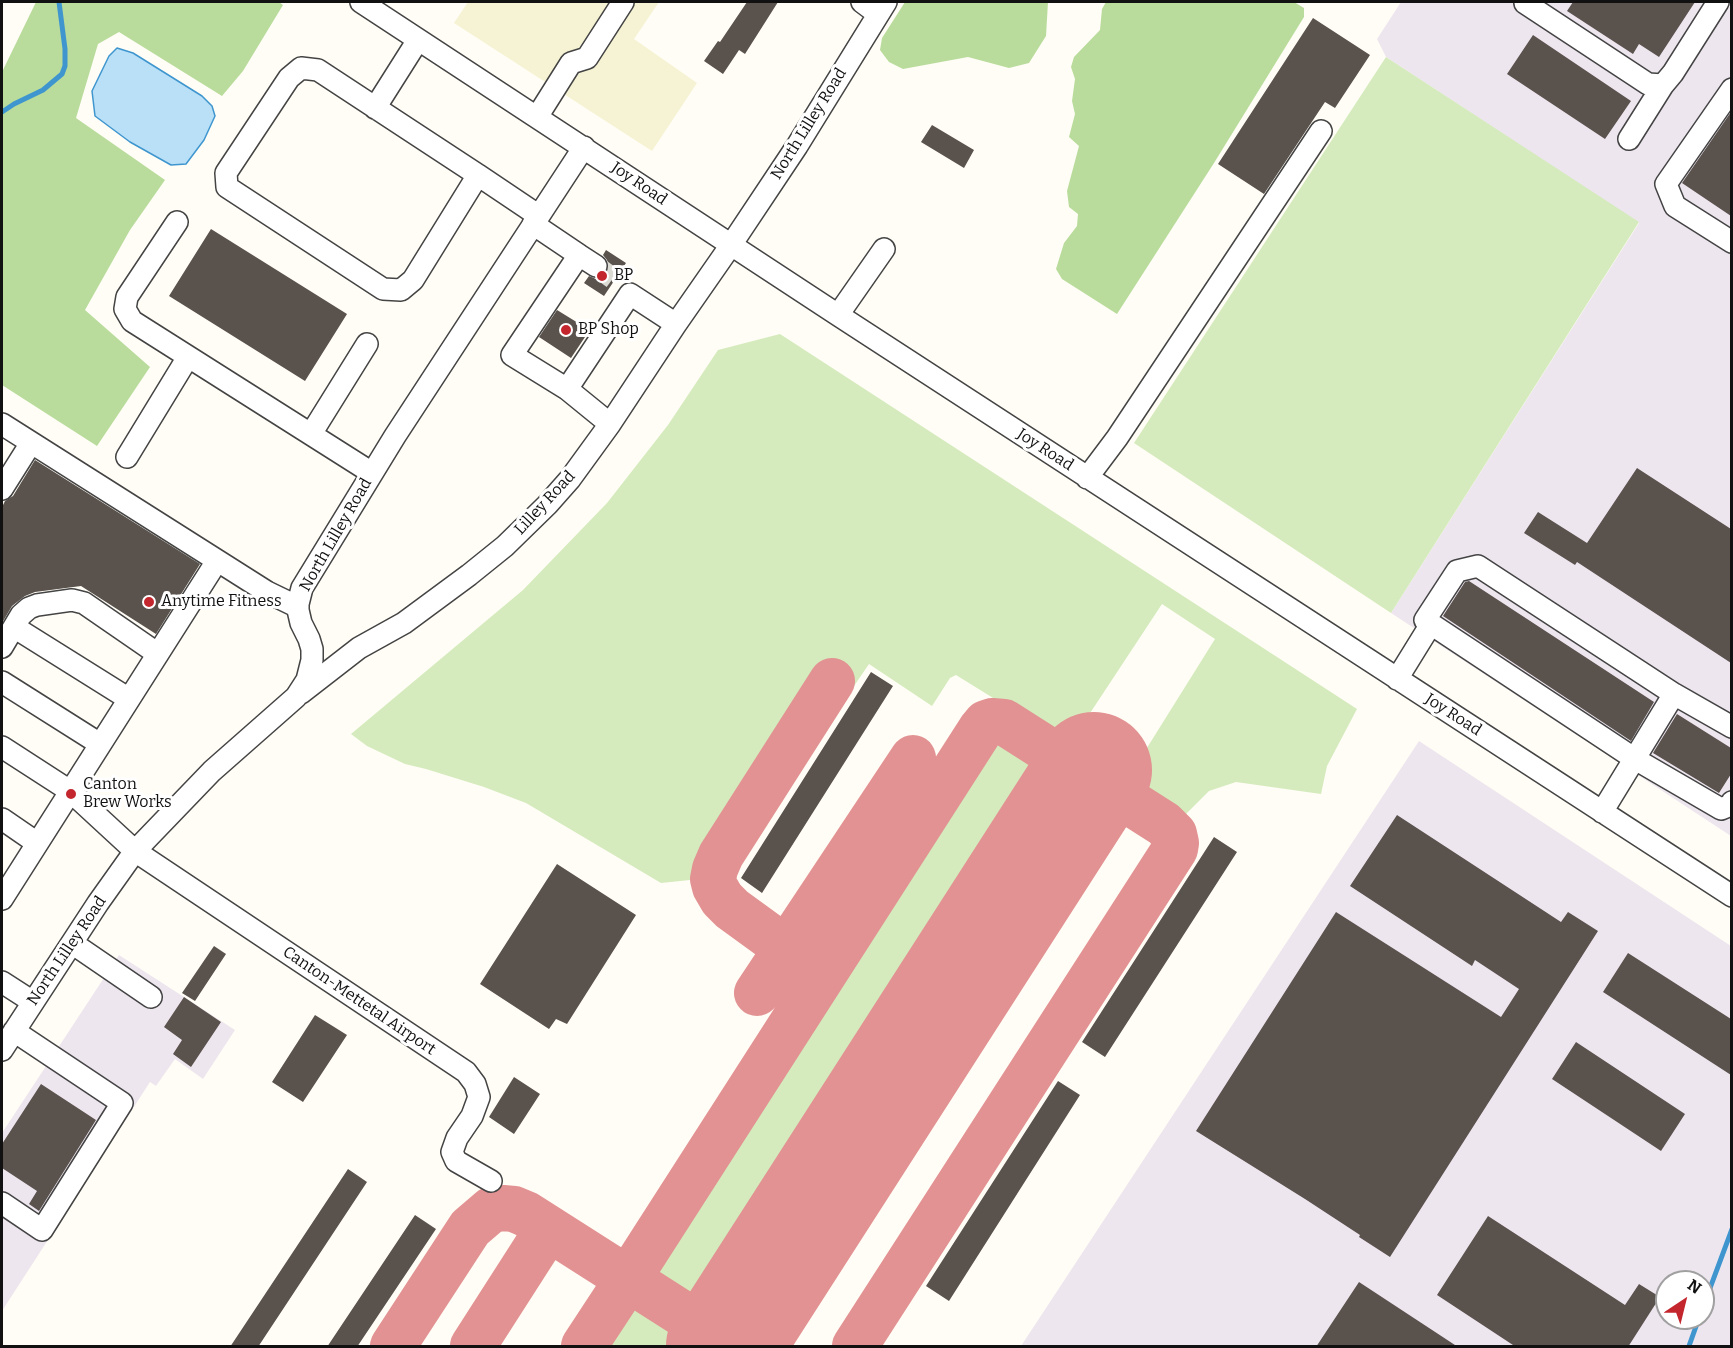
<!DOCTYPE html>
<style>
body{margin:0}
#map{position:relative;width:1733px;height:1348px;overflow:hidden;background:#fffdf5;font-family:Bitter,serif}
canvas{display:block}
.frame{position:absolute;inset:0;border:3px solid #111;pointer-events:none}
.north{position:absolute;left:1655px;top:1270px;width:60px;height:60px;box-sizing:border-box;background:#fff;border:2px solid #a0a0a0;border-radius:50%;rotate:35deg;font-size:16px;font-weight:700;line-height:24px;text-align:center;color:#111}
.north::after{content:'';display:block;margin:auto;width:21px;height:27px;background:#c4262e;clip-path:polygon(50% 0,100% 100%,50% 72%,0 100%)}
</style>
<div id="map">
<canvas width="1733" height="1348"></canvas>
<div class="frame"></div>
<div class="north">N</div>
</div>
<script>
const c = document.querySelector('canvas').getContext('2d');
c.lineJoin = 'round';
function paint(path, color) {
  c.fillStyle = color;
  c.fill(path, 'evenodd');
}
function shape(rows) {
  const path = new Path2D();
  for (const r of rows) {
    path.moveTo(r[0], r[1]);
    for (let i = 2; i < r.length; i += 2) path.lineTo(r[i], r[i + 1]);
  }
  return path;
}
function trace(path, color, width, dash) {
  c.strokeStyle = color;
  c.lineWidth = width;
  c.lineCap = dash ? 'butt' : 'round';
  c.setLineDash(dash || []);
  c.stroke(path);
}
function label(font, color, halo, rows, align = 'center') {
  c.font = font + ' Bitter,serif';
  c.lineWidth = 6;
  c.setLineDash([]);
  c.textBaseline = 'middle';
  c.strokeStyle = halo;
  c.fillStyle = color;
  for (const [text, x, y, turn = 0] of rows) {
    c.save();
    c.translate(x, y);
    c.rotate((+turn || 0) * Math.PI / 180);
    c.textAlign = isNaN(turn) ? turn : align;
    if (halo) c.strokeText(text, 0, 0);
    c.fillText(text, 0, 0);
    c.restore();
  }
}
const industrial = shape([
 [1401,2,1731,2,1731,836,1391,613,1639,223,1386,57,1377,39],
 [1419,741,1731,946,1731,1346,1021,1346],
 [1667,1282,1703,1282,1703,1318,1667,1318],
 [119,955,235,1030,203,1079,175,1059,156,1086,150,1082,2,1311,2,1133]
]);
const farmland = shape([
 [468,2,659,2,634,39,697,83,652,151,454,23]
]);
const green = shape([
 [1386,57,1639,222,1391,613,1134,443],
 [780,334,1357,709,1327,766,1321,794,1236,782,1209,791,1180,820,1125,783,1215,639,1162,604,1069,745,956,675,950,678,932,706,869,664,854,686,827,669,820,676,702,864,700,875,690,880,661,883,526,803,484,787,426,769,405,764,367,746,351,734,523,590,607,503,668,425,718,350],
 [998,742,1006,743,1026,752,1043,767,1045,776,1043,787,718,1292,706,1304,685,1296,655,1272,674,1227,976,760,988,748],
 [634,1304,670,1321,689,1338,686,1346,597,1346,604,1335]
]);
const forest = shape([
 [36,2,279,2,283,5,243,71,222,96,119,32,98,44,76,118,165,180,130,230,85,310,150,367,97,446,2,385,2,72],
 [905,2,1048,2,1046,36,1029,63,1009,68,968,57,903,69,889,62,880,50,882,38],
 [1106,2,1294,2,1304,8,1304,17,1214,163,1117,314,1062,279,1056,269,1064,243,1077,226,1078,214,1069,207,1067,191,1079,146,1069,137,1075,114,1072,101,1075,79,1071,67,1074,57,1100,30,1102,9]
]);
const water = shape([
 [117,48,133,53,202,96,212,106,215,116,204,140,186,164,171,165,130,142,95,116,92,91,109,56,117,48]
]);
const stream = shape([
 [2,112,14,104,43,90,62,74,65,66,65,49,59,2],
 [1703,1307,1732,1229],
 [1689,1346,1699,1318]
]);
const taxiway = shape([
 [787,949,732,909,722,899,715,887,713,879,715,869,721,855,832,681],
 [757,993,913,758],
 [393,1346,470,1228,491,1210,503,1208,514,1209,526,1214,628,1279,584,1346],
 [473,1346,548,1229],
 [733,1346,628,1279,981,729,986,723,992,721,1004,722,1164,824,1174,834,1176,843,1175,849,855,1346]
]);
const runway = shape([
 [724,1346,1094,770]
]);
const building = shape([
 [747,2,778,2,745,54,739,50,723,74,704,61,718,41,720,42],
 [1573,2,1695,2,1659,57,1639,44,1633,54,1567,11],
 [1313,18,1370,55,1335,108,1325,102,1264,194,1218,164],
 [1533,35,1631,101,1605,139,1507,74],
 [1731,112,1731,216,1682,183],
 [932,125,974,150,964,168,921,142],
 [211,229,347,314,305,381,169,296],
 [606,250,626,263,604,296,584,283,589,276,596,279,602,277,606,273,609,266,607,260,603,255],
 [557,310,583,326,587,334,571,358,539,337],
 [35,460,200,564,156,634,81,586,35,592,25,596,12,606,2,623,2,507,5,501,13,496],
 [1637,468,1731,529,1731,663,1577,562,1575,565,1524,533,1538,512,1587,543],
 [1469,581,1654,702,1631,741,1443,616,1465,582],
 [871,672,893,686,762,893,741,878],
 [1677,714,1731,748,1731,774,1719,793,1653,753],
 [1397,815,1561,922,1568,912,1598,931,1390,1257,1359,1237,1360,1235,1305,1199,1196,1131,1336,912,1501,1017,1519,989,1475,960,1472,966,1350,886],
 [1214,837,1237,852,1105,1057,1082,1042],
 [557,864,636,915,567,1024,556,1019,549,1029,480,984],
 [214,946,226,954,195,1001,182,993],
 [1628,953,1731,1019,1731,1075,1603,992],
 [184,997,221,1022,191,1067,173,1054,182,1040,164,1027],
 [315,1015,347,1035,303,1102,272,1082],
 [1576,1042,1685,1114,1661,1151,1552,1079],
 [514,1077,540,1094,514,1134,489,1117],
 [1058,1081,1080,1095,949,1301,926,1286],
 [41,1084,96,1120,39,1211,29,1204,37,1191,2,1168,2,1144],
 [348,1169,367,1182,258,1347,230,1347],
 [415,1215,436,1229,357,1347,327,1347],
 [1488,1216,1625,1305,1639,1284,1660,1297,1628,1347,1516,1347,1437,1295],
 [1359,1282,1458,1347,1316,1347]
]);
const minorTunnel = shape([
 [596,266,615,280]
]);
const minor = shape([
 [361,2,838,315,1732,896],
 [862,2,878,14],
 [1526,2,1525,3,1648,84,1663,85,1673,73,1718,2],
 [1732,89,1666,184,1675,206,1732,242],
 [375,108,418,40],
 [537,117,571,63,587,58,623,2],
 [1629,139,1663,85],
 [478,175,318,70,301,68,289,78,226,173,227,187,383,289,401,290,413,280,478,175,539,216],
 [177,222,127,297,125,309,132,321,372,473],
 [533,224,579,255,512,355,567,389,630,294,676,324],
 [579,255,596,266],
 [838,315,884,249],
 [567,389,610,424],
 [2,424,267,592,298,607],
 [311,434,367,344],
 [127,457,188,357],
 [1087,478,1117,438,1321,131],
 [2,489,31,443],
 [1431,624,1635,759,1721,809,1731,805,1732,802],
 [14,627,129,699],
 [2,647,21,615,29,608,37,605,72,600,84,603,158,654],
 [1397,679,1431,624,1425,620,1457,571,1478,566,1674,694,1602,812],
 [2,682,100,744],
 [301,693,359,648,404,623,469,575,505,546,547,505,570,479,610,424,676,324,731,245,797,146,886,2],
 [1674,694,1732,727],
 [2,747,70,791,135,851,466,1072,475,1084,479,1097,472,1116,457,1138,452,1152,456,1161,491,1181],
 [2,819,37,843],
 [2,899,217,561],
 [72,943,151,997],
 [2,982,33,1002],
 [2,1050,98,903,135,851,212,771,296,697,307,680,312,660,312,649,309,639,301,623,298,610,298,604,302,588,395,436,584,147],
 [2,1203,42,1230,122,1103,14,1031]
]);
const markers = [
 [602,276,6,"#c4262e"],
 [566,330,6,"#c4262e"],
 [149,602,6,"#c4262e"],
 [71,794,6,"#c4262e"]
];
const streetNames = [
 ["North Lilley Road",809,124,-58],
 ["Joy Road",639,184,34],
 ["Joy Road",1045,450,33],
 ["Lilley Road",545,503,-47],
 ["North Lilley Road",336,535,-60],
 ["Joy Road",1453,715,33],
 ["North Lilley Road",67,951,-56],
 ["Canton-Mettetal Airport",359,1001,34]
];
const poiNames = [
 ["BP",614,276],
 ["BP Shop",578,330],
 ["Anytime Fitness",161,602],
 ["Canton",83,785],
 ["Brew Works",83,803]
];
paint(industrial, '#eee6ef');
paint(farmland, '#f6f3d4');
paint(green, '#d5ebbd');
paint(forest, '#b9dc9c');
paint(water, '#b9e0f7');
trace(water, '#3f96cf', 1.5);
trace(stream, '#3f96cf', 5);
trace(taxiway, '#e29292', 46);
trace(runway, '#e29292', 116);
paint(building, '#5a524d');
trace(minorTunnel, '#dbdad3', 21, [21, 10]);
trace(minor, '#444', 24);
trace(minor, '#fff', 21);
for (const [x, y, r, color] of markers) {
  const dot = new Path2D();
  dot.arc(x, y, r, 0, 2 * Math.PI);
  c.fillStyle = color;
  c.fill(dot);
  trace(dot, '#fff', 2);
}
label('16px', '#111', '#fff', streetNames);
label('16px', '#111', '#fff', poiNames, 'left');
</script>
